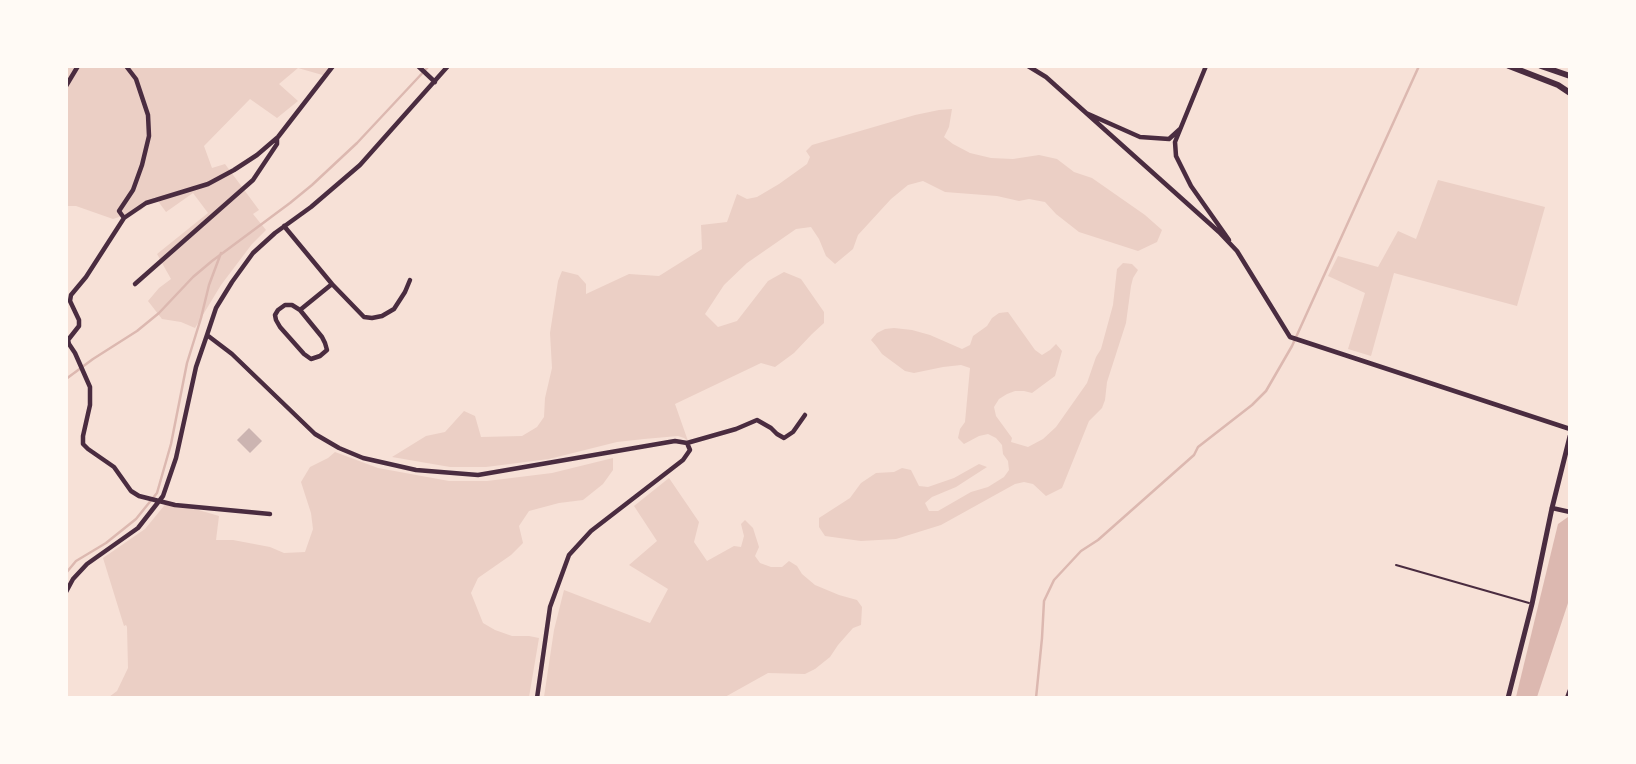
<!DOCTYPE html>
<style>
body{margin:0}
#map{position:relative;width:1636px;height:764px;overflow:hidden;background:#f7e1d7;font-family:Quicksand,sans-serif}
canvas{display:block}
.frame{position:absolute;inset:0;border:68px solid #fffaf5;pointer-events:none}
</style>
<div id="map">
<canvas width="1636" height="764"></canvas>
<div class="frame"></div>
</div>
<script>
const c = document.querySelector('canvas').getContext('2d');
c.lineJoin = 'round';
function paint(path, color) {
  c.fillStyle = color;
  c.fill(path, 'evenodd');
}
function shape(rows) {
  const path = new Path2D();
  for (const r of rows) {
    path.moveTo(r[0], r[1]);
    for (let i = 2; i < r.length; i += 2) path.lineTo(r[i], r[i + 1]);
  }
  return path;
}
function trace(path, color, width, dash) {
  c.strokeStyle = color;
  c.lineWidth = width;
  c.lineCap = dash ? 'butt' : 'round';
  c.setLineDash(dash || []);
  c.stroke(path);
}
const green = shape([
 [67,67,335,67,326,76,298,68,279,84,298,101,277,118,250,99,204,146,212,168,225,164,259,210,253,214,266,230,252,244,221,285,195,328,181,322,162,319,148,301,159,288,171,279,157,254,208,213,193,193,166,212,155,197,141,210,113,219,76,206,67,206],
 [952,109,949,127,944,137,953,144,970,153,991,158,1013,159,1039,155,1057,159,1074,172,1092,178,1145,215,1162,230,1157,242,1138,251,1079,232,1056,214,1045,202,1029,199,1019,201,997,196,945,192,923,181,908,185,891,199,858,235,853,249,835,264,826,256,819,239,811,227,796,229,747,263,724,285,705,314,718,327,737,321,768,281,784,272,801,279,824,312,824,323,812,334,794,353,775,367,761,363,675,404,688,441,684,438,678,436,644,439,617,442,549,459,486,467,450,467,392,457,426,436,445,432,464,411,475,416,481,437,522,436,537,427,544,417,545,398,552,368,550,333,558,281,562,271,578,275,586,284,586,294,629,274,659,276,702,249,701,225,727,222,737,194,747,199,757,197,779,184,807,164,810,157,806,151,812,145,915,115,939,110],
 [1438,180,1545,207,1517,306,1394,273,1371,356,1348,349,1365,293,1328,276,1338,256,1378,267,1398,231,1416,239],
 [1123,263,1132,264,1138,270,1133,278,1131,286,1126,323,1107,382,1105,400,1102,408,1089,421,1062,488,1046,496,1033,484,1024,482,1015,484,941,525,896,539,861,541,825,536,819,527,819,518,850,498,861,483,876,473,894,472,902,468,911,470,919,486,928,487,954,478,979,464,987,467,956,487,932,497,925,503,929,511,938,511,971,492,988,487,1004,477,1009,470,1008,461,1003,454,1002,445,996,438,988,434,979,436,964,444,958,438,960,429,965,422,970,368,961,365,943,367,914,373,905,371,882,354,877,347,871,340,877,333,885,329,894,328,912,330,930,335,962,349,970,345,973,336,987,326,992,318,999,313,1008,312,1035,350,1042,355,1050,350,1056,344,1062,351,1055,376,1032,393,1024,391,1015,391,1007,394,999,399,994,407,996,416,1012,438,1011,442,1028,447,1043,439,1056,427,1087,383,1096,357,1101,349,1113,305,1117,269],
 [335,452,378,468,449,481,487,481,552,473,613,458,613,470,603,484,583,500,559,503,529,511,519,526,523,543,511,555,478,578,471,593,483,623,495,630,512,636,529,636,539,638,529,697,109,697,117,691,128,668,127,627,126,625,124,626,103,558,145,529,168,501,219,516,216,540,233,540,270,547,284,553,305,552,313,529,311,513,301,482,310,467,328,458],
 [669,478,699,522,694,542,707,561,734,546,741,547,744,536,741,524,745,520,753,528,759,547,755,556,760,563,771,567,782,567,789,561,797,566,802,574,815,585,839,595,857,600,862,607,861,625,853,628,838,645,830,657,815,669,805,674,768,673,725,697,544,697,554,630,564,590,650,623,668,589,629,565,657,541,634,506]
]);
const water = shape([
 [1568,517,1570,518,1569,600,1537,697,1516,697,1558,524]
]);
const stream = shape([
 [66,379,93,359,137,331,159,313,193,277,212,261,290,203,312,185,357,143,429,66],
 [66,573,76,561,106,543,136,519,157,493,171,444,187,363,201,318,209,285,221,253],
 [1036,698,1042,638,1044,601,1054,580,1081,551,1098,540,1194,455,1198,447,1252,405,1266,391,1292,346,1419,66]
]);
const building = shape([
 [249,428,262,441,250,453,237,440]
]);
const service = shape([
 [1396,565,1529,603]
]);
const minor = shape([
 [418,66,435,82],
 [1028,66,1046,77,1219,232,1237,251,1290,337,1570,429],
 [1206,66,1175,142,1176,156,1191,186,1229,240],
 [66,86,78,66],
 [1086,113,1140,137,1169,139,1180,129],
 [124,218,119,211,133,190,142,165,149,136,148,115,136,79,126,66],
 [284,226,332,284,364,317,372,318,382,316,394,309,405,292,410,280],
 [135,284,253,180,277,144,277,138],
 [300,310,322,337,325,343,327,350,320,356,311,359,304,354,280,327,276,320,275,315,278,310,285,305,292,305,300,310,332,284],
 [207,335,232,354,315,434,339,448,363,458,416,470,478,475,675,441,687,443,690,450,683,460,591,531,569,555,550,607,537,698],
 [687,443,736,429,757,420,771,428,777,434,784,438,793,432,805,415],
 [1552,508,1570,512],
 [270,514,175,505,139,496,131,491,114,467,88,449,83,444,83,436,90,405,90,387,75,353,69,344,68,340,79,326,79,320,70,301,71,295,86,277,124,218,146,203,208,184,234,170,257,155,278,137,333,66],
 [66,592,73,579,87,564,138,528,163,496,176,458,196,367,207,335,216,308,232,282,253,253,275,233,311,207,360,165,448,66],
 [1567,698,1570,690]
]);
const tertiary = shape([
 [1508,698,1532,604,1552,508,1570,436]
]);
const secondary = shape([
 [1509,66,1558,85,1570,93],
 [1541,66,1570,76]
]);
paint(green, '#ebcfc5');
paint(water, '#dcb8b0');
trace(stream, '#dcb8b0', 2.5);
paint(building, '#ccb4b1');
trace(service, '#4a2c40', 2);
trace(minor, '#4a2c40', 4.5);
trace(tertiary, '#4a2c40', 5);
trace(secondary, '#4a2c40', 6);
</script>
